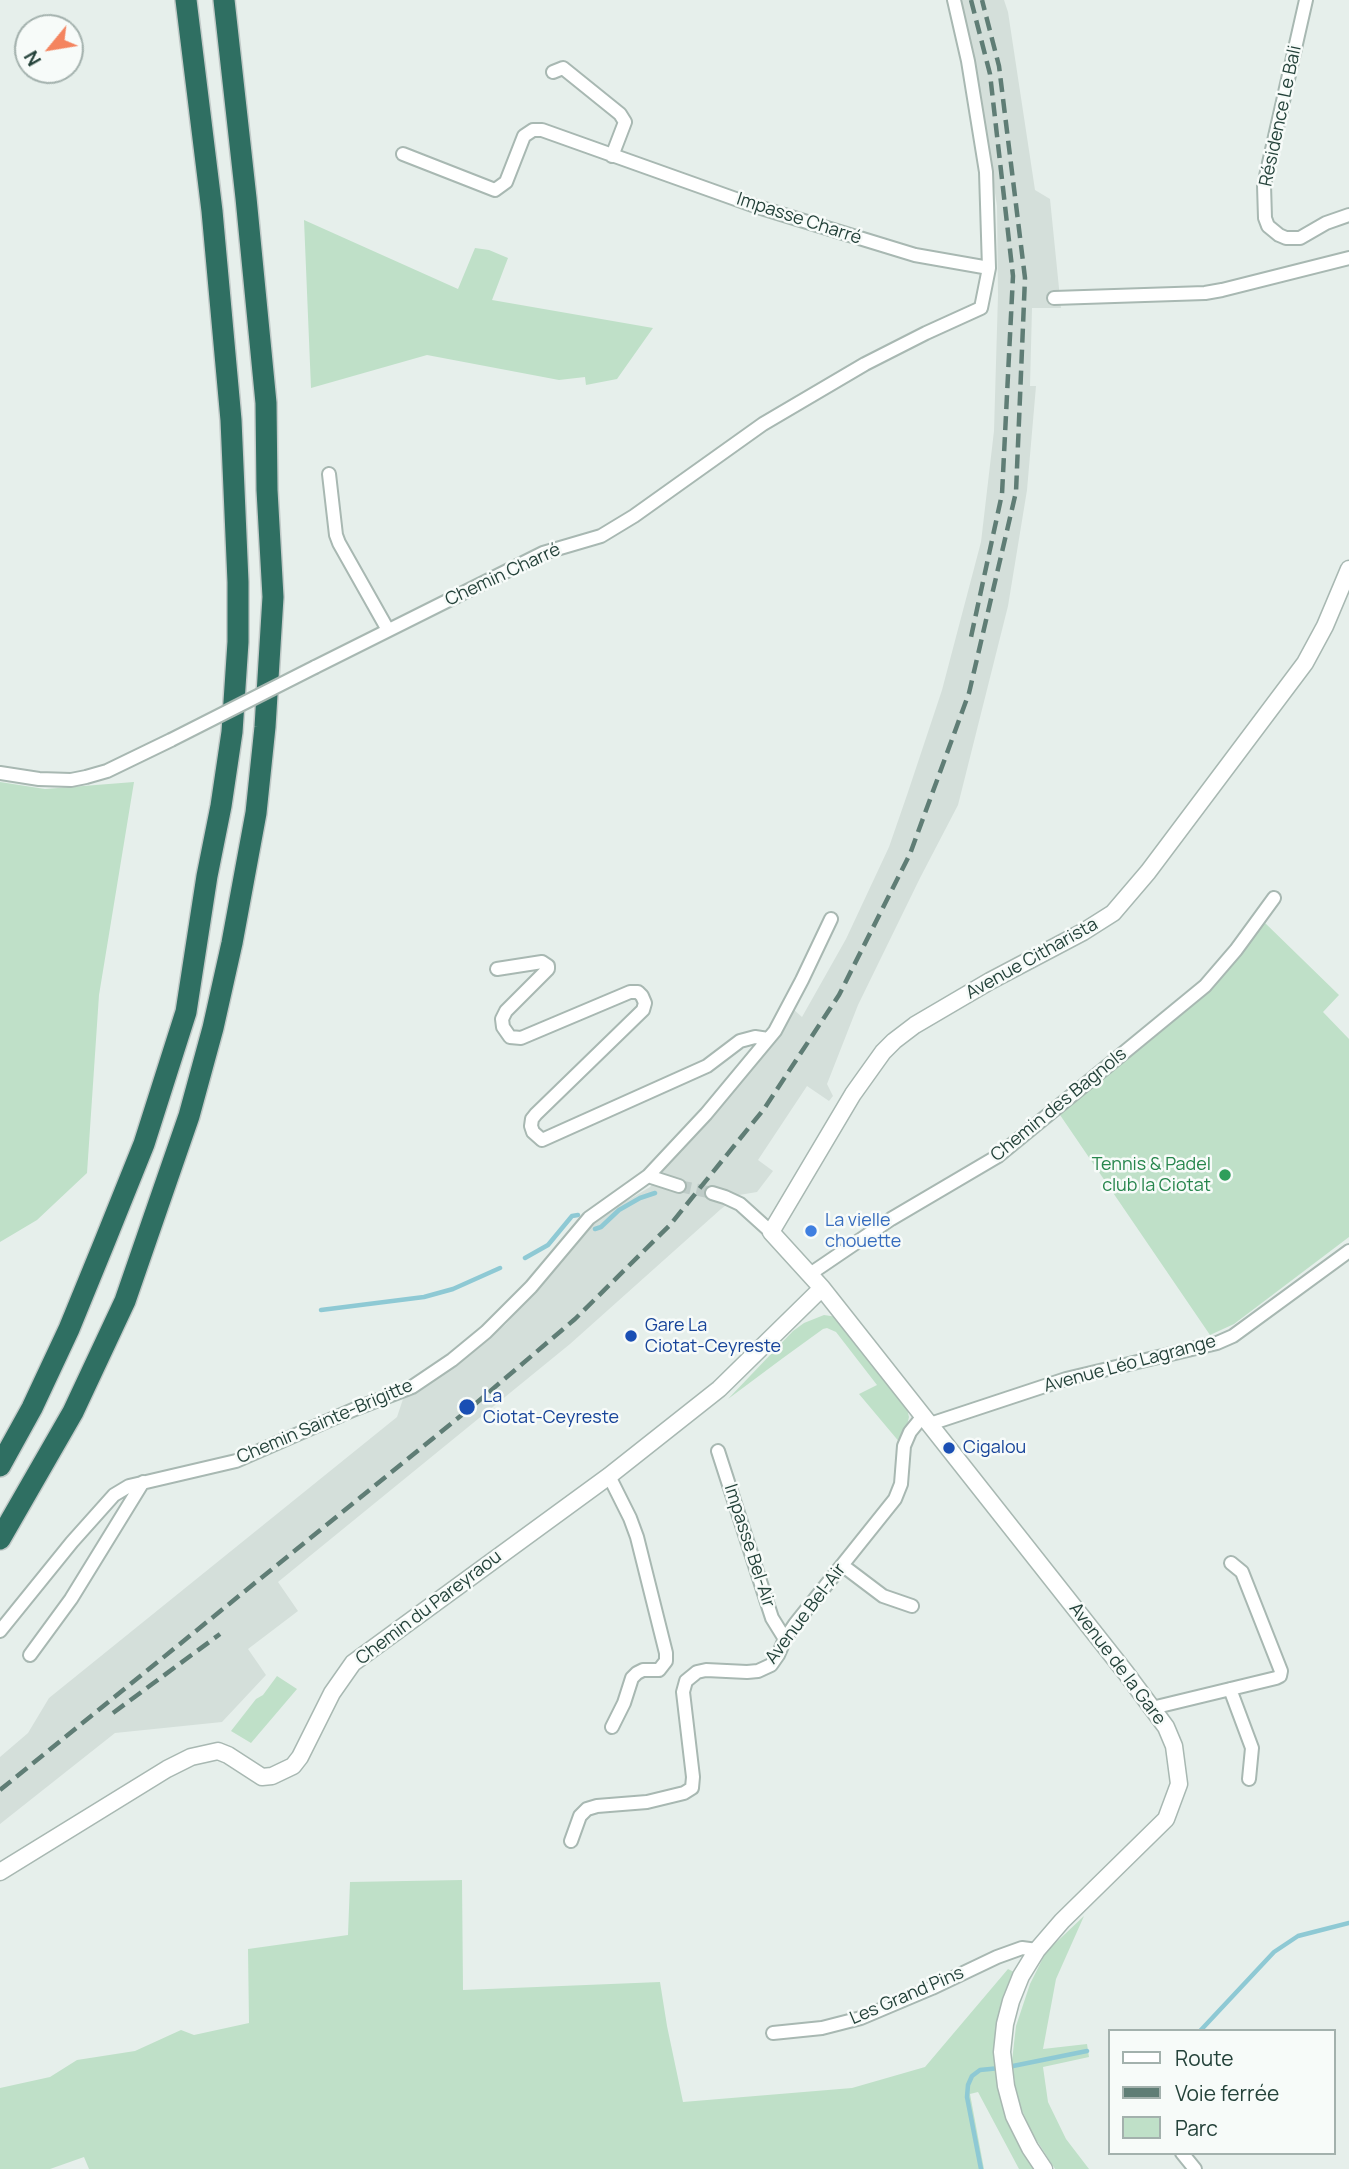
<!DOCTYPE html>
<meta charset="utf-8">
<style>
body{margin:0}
#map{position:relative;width:1349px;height:2169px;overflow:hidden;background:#e6efeb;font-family:Manrope,sans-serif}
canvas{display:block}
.legend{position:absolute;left:1108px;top:2029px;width:228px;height:126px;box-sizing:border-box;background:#f7fbf9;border:2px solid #a3b1ad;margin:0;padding:9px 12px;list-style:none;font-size:21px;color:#24423a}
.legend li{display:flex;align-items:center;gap:14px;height:35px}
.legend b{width:35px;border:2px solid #a3b1ad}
.north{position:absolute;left:14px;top:14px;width:70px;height:70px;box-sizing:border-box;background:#f7fbf9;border:2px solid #a3b1ad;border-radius:50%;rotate:240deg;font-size:19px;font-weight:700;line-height:28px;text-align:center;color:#24423a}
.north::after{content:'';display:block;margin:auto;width:24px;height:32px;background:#f4845f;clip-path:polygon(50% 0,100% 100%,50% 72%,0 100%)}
</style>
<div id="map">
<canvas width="1349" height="2169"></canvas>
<ul class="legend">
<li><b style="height:9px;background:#fff"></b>Route</li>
<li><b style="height:9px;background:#5f7d75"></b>Voie ferrée</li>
<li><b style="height:19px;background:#bfe0c8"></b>Parc</li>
</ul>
<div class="north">N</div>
</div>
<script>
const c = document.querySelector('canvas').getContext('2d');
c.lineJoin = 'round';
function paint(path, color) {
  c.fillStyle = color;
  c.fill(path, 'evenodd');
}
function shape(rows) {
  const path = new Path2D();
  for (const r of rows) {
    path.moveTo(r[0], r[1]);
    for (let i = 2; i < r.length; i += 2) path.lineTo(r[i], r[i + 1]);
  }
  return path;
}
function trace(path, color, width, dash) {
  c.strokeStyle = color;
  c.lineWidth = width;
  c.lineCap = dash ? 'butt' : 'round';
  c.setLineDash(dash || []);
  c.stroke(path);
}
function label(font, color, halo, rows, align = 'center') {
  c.font = font + ' Manrope,sans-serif';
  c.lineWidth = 5;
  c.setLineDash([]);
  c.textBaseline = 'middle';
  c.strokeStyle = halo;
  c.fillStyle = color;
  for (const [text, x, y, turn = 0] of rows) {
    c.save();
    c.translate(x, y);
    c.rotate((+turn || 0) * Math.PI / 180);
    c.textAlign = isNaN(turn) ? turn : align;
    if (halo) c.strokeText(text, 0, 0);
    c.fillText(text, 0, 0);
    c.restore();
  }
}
const built = shape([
 [961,0,1004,0,1008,12,1035,190,1050,199,1061,308,1032,308,1030,386,1036,386,1027,490,1008,606,958,805,920,878,858,1005,827,1084,833,1096,829,1101,807,1086,758,1160,773,1171,757,1192,739,1195,721,1209,570,1344,278,1582,298,1611,248,1649,266,1675,222,1722,115,1733,0,1824,0,1757,28,1733,49,1698,397,1417,403,1399,471,1353,506,1324,593,1221,650,1187,793,1009,802,1017,846,939,889,847,907,795,942,690,981,542,994,431,998,295,997,206,976,70]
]);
const green = shape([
 [304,220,458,289,475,248,489,250,508,258,492,300,653,328,617,379,586,385,585,377,559,380,427,355,311,388],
 [0,782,45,789,134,782,99,995,87,1173,37,1220,0,1242],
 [1263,921,1339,995,1323,1012,1349,1039,1349,1237,1234,1324,1210,1335,1058,1112,1202,996],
 [824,1315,837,1317,905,1401,909,1417,903,1442,901,1444,859,1394,877,1385,836,1332,827,1328,823,1329,783,1358,728,1399,793,1331,804,1323],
 [277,1676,297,1689,251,1743,231,1731,256,1699,263,1695],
 [462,1880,463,1990,660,1982,667,2026,683,2102,852,2088,925,2067,1008,1969,1016,1973,996,2058,1038,2169,1019,2169,978,2092,970,2094,984,2169,89,2169,84,2157,50,2169,0,2169,0,2088,50,2077,77,2060,135,2051,181,2030,194,2035,249,2023,248,1949,348,1935,350,1882],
 [1084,1916,1056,1979,1043,2049,1087,2044,1089,2057,1043,2067,1048,2102,1066,2139,1089,2169,1055,2169,1032,2133,1017,2099,1012,2061,1016,2026,1030,1984,1046,1952]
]);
const stream = shape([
 [595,1229,601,1227,619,1210,640,1198,655,1193],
 [525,1258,548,1245,572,1216,578,1215],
 [321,1310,424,1297,453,1289,500,1268],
 [1200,2031,1274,1952,1298,1936,1349,1923],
 [1008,2067,1087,2051],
 [981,2169,967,2097,968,2085,972,2076,980,2070,1000,2068]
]);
const minorTunnel = shape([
 [679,1186,712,1193]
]);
const minor = shape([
 [1306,0,1264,185,1265,218,1268,226,1279,235,1286,238,1300,238,1326,223,1349,215],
 [553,72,563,68,620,114,625,122,612,156],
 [403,154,495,190,506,182,524,136,533,130,542,130,758,207,915,255,989,268],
 [1054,298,1205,293,1222,290,1349,258],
 [329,474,336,535,339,543,388,630],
 [315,667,543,553,601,536,634,516,763,424,865,364,926,333,981,308,989,268,986,172,968,61,954,0],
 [0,773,39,779,71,780,86,777,107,771,171,740],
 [497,969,542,962,548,966,548,969,506,1011,502,1019,503,1027,510,1037,521,1038,630,992,638,992,642,996,645,1003,643,1010,536,1114,532,1119,531,1126,533,1132,542,1140,707,1066,740,1041,755,1037,768,1039],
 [648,1176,706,1114,775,1031,802,980,831,919],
 [712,1193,725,1197,740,1204,771,1232],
 [810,1274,891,1219,998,1156,1205,986,1236,950,1274,898],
 [930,1424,1066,1379,1217,1343,1233,1336,1349,1251],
 [718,1451,772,1618,785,1639],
 [609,1476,630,1518,637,1537,666,1653,666,1661,659,1670,643,1670,637,1673,632,1678,624,1703,612,1727],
 [842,1565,883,1596,912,1606],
 [0,1631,72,1542,114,1495,129,1486,236,1461,355,1409,412,1387,452,1360,486,1332,531,1287,589,1218,648,1176,679,1186],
 [30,1655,71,1599,143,1482],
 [1230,1689,1252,1748,1249,1779],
 [1152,1708,1276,1678,1280,1676,1281,1671,1242,1572,1231,1563],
 [571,1841,580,1816,587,1809,597,1806,647,1802,684,1793,692,1788,693,1777,683,1692,686,1681,697,1672,706,1670,747,1672,758,1671,771,1665,778,1655,785,1639,795,1624,895,1499,901,1484,904,1446,910,1432,923,1416],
 [773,2033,822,2028,861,2018,932,1988,997,1957,1022,1948,1037,1950],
 [1182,2153,1195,2169]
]);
const tertiary = shape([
 [0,1872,167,1769,191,1757,218,1751,228,1755,262,1777,272,1776,293,1766,300,1757,332,1693,353,1663,609,1476,719,1389,822,1288],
 [1044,2169,1030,2148,1014,2116,1006,2086,1002,2052,1005,2024,1011,2001,1021,1976,1037,1950,1062,1921,1166,1819,1179,1784,1174,1746,1166,1727,1126,1673,822,1288,771,1232,853,1094,883,1052,894,1041,915,1025,990,981,1083,932,1113,913,1148,872,1305,663,1325,626,1349,569]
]);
const motorway = shape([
 [0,1466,32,1408,69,1329,105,1241,144,1144,186,1012,207,876,221,806,232,732,238,642,238,582,231,420,212,211,186,0],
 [0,1539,73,1412,125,1301,189,1116,213,1028,232,943,256,813,265,727,273,597,267,490,266,403,246,198,224,0]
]);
const rail = shape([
 [971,0,990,74,1013,276,1002,494,971,637],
 [113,1713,220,1634],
 [0,1790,468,1410,575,1319,670,1225,764,1109,839,995,910,854,969,693,1016,492,1025,278,999,66,982,0]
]);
const minorBridge = shape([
 [171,740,315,667]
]);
const markers = [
 [1225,1175,7,"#2e9e5b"],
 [811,1231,7,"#3f7fe0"],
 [631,1336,7,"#1a4fb4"],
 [467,1407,9,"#1a4fb4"],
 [949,1448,7,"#1a4fb4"]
];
const streetNames = [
 ["Résidence Le Bali",1281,116,-78],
 ["Impasse Charré",799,219,18],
 ["Chemin Charré",503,575,-25],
 ["Avenue Citharista",1032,959,-29],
 ["Chemin des Bagnols",1059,1105,-39],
 ["Avenue Léo Lagrange",1130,1364,-15],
 ["Chemin Sainte-Brigitte",325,1422,-23],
 ["Impasse Bel-Air",749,1546,72],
 ["Chemin du Pareyraou",429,1608,-37],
 ["Avenue Bel-Air",806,1614,-53],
 ["Avenue de la Gare",1117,1664,53],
 ["Les Grand Pins",907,1996,-23]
];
const leisureNames = [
 ["Tennis & Padel",1211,1165],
 ["club la Ciotat",1211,1186]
];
const shopNames = [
 ["La vielle",825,1221],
 ["chouette",825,1242]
];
const transitNames = [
 ["Gare La",645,1326],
 ["Ciotat-Ceyreste",645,1347],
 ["La",483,1397],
 ["Ciotat-Ceyreste",483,1418],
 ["Cigalou",963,1448]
];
paint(built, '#d4dfda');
paint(green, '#bfe0c8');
trace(stream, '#8ec9d4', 4.5);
trace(minorTunnel, '#bfccc8', 12, [12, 6]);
trace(minor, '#a8b8b2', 16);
trace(tertiary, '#a8b8b2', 19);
trace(motorway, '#c2cac8', 24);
trace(minor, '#fff', 12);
trace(tertiary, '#fff', 16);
trace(motorway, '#2f6f62', 21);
trace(rail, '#5f7d75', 4.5, [14, 7]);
trace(minorBridge, '#a8b8b2', 16, []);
trace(minorBridge, '#fff', 12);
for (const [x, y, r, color] of markers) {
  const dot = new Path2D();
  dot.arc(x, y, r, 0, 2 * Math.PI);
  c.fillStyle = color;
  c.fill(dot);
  trace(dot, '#f7fbf9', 2.5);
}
label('18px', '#24423a', '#f7fbf9', streetNames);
label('18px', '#27864d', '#f7fbf9', leisureNames, 'right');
label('18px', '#366cbe', '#f7fbf9', shopNames, 'left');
label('18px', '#164399', '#f7fbf9', transitNames, 'left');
</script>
